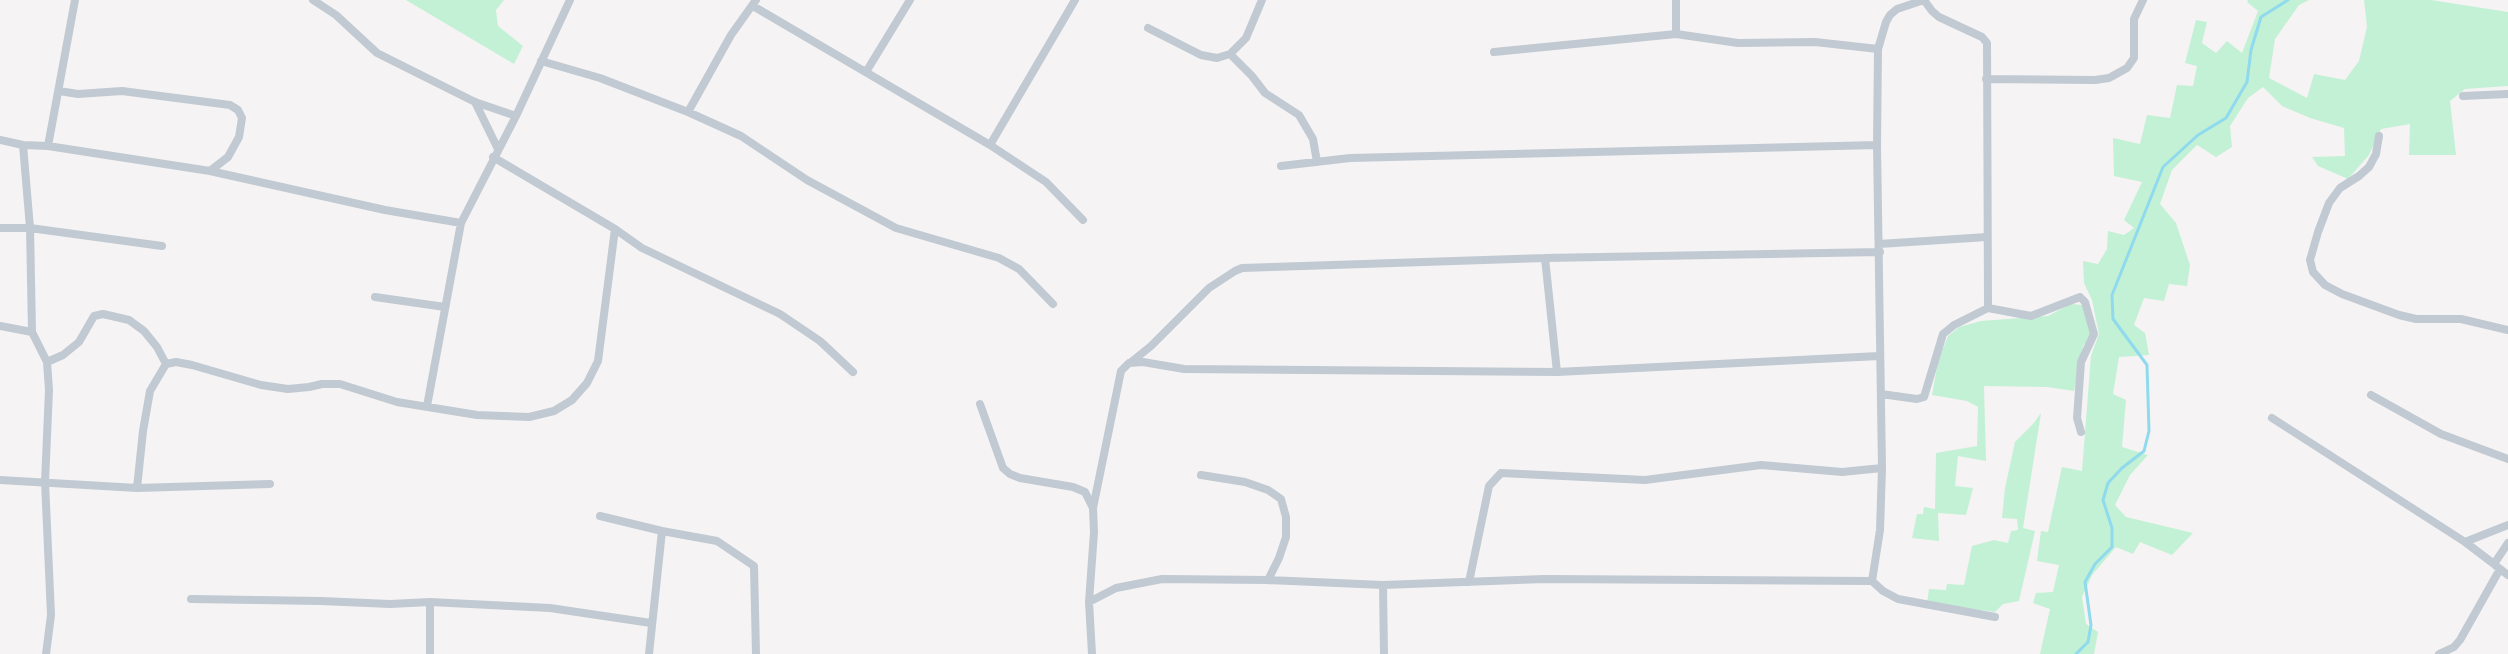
<!DOCTYPE html>
<style>
body{margin:0}
canvas{display:block;background:#f5f3f3}
</style>
<canvas width="2508" height="654"></canvas>
<script>
const c = document.querySelector('canvas').getContext('2d');
c.lineJoin = 'round';
function paint(path, color) {
  c.fillStyle = color;
  c.fill(path, 'evenodd');
}
function shape(rows) {
  const path = new Path2D();
  for (const r of rows) {
    path.moveTo(r[0], r[1]);
    for (let i = 2; i < r.length; i += 2) path.lineTo(r[i], r[i + 1]);
  }
  return path;
}
function trace(path, color, width, dash) {
  c.strokeStyle = color;
  c.lineWidth = width;
  c.lineCap = dash ? 'butt' : 'round';
  c.setLineDash(dash || []);
  c.stroke(path);
}
const green = shape([
 [406,0,504,0,496,10,498,26,523,46,514,64],
 [2248,0,2309,0,2299,5,2275,39,2269,78,2307,98,2314,74,2345,80,2359,61,2367,27,2364,0,2431,0,2508,12,2508,86,2465,89,2450,101,2456,155,2409,155,2410,124,2381,129,2369,155,2348,179,2318,166,2312,157,2345,156,2344,128,2310,118,2282,106,2263,87,2248,98,2230,126,2232,147,2216,157,2197,145,2172,170,2160,204,2176,223,2190,265,2187,286,2169,284,2164,301,2144,298,2134,325,2145,333,2149,355,2119,357,2113,394,2126,400,2122,447,2148,455,2130,475,2115,505,2126,517,2193,533,2172,555,2140,542,2133,554,2116,547,2092,575,2082,597,2086,624,2098,632,2094,654,2040,654,2050,609,2033,603,2036,593,2053,592,2059,565,2037,561,2041,531,2048,532,2062,467,2082,471,2091,356,2099,334,2092,300,2084,283,2083,261,2098,264,2107,249,2108,231,2124,235,2134,228,2124,220,2142,182,2114,176,2113,138,2140,144,2147,115,2170,118,2177,85,2193,86,2197,66,2185,63,2196,20,2207,22,2202,43,2216,53,2227,41,2242,53,2258,11,2247,2],
 [2071,304,2082,305,2089,322,2091,337,2083,346,2074,391,2047,387,1984,386,1986,461,1958,456,1955,486,1973,488,1966,515,1938,513,1939,541,1912,538,1917,514,1923,514,1924,507,1935,509,1936,453,1977,446,1978,407,1967,401,1932,395,1938,361,1948,336,1959,327,1981,321,2048,316],
 [2041,413,2023,528,2035,531,2019,601,2003,604,1995,612,1927,603,1929,589,1946,590,1947,584,1964,585,1972,546,1994,540,2008,543,2011,531,2018,530,2017,519,2002,518,2005,488,2015,442,2033,424]
]);
const stream = shape([
 [2076,654,2088,642,2091,625,2085,582,2095,564,2112,547,2112,528,2103,500,2108,483,2122,468,2144,451,2149,431,2147,365,2113,319,2112,295,2163,167,2198,135,2226,118,2247,82,2251,50,2261,17,2288,0]
]);
const street = shape([
 [313,0,336,15,377,53,475,102,516,116],
 [756,0,731,35,688,112,741,136,807,180,896,228,999,258,1019,269,1053,304],
 [1676,0,1676,34],
 [1924,0,1897,9,1890,15,1886,22,1878,49,1877,145,1882,468,1880,530,1872,581,1883,591,1898,599,1995,617],
 [1924,0,1932,11,1939,17,1982,37,1987,43,1988,308],
 [753,6,990,145,1046,182,1083,220],
 [1148,28,1201,55,1217,58,1230,54,1246,38,1262,0],
 [1494,52,1676,34,1738,43,1815,42,1878,49],
 [1230,54,1252,76,1265,93,1299,115,1313,139,1317,162],
 [541,61,600,78,688,112],
 [866,72,910,0],
 [1986,79,2095,80,2109,78,2127,68,2134,58,2134,19,2143,0],
 [59,91,78,94,122,91,230,105,238,110,242,118,239,137,228,157,210,171],
 [2463,96,2508,94],
 [475,102,498,149],
 [2379,136,2376,154,2369,167,2359,176,2340,188,2329,203,2318,232,2310,260,2313,272,2325,285,2342,294,2399,315,2416,319,2461,319,2508,330],
 [0,140,23,145,48,146,210,171,385,210,461,223],
 [23,145,30,228,32,332,47,362,49,390,45,482,51,615,46,654],
 [990,145,1075,0],
 [48,146,75,0],
 [1281,166,1350,158,1877,145],
 [0,228,30,228,162,246],
 [615,229,642,248,780,314,820,341,853,372],
 [1879,244,1987,237],
 [1545,258,1557,372],
 [375,297,445,307],
 [0,326,32,332],
 [47,362,63,355,79,342,94,316,103,314,129,320,144,331,157,347,166,364],
 [1130,363,1151,346,1209,288,1235,271,1242,268,1545,258,1880,252],
 [1881,394,1917,399,1924,397,1943,334,1954,325,1988,308,2031,316,2080,297,2085,302,2094,334,2081,362,2077,418,2081,432],
 [2371,395,2441,434,2508,459],
 [980,404,1003,468,1010,474,1020,478,1073,487,1085,492,1093,508,1094,532,1089,602],
 [427,406,461,223,516,116,570,0],
 [2272,418,2465,542,2494,564,2508,543],
 [1201,475,1245,482,1268,490,1281,499,1286,517,1286,537,1279,558,1268,580],
 [0,480,137,488,270,484],
 [137,488,143,431,150,391,166,364,176,362,192,365,261,385,288,389,309,387,322,384,340,384,397,402,477,415,529,417,554,411,572,400,587,383,598,361,615,229,493,157],
 [1093,508,1121,371,1129,363,1143,362,1184,369,1557,372,1879,356],
 [600,516,662,531],
 [2465,542,2508,525],
 [2496,566,2508,575],
 [1469,582,1489,486,1501,473,1645,480,1761,465,1842,472,1882,468],
 [1383,585,1384,654],
 [191,599,321,601,390,604,430,602,550,608,651,623],
 [430,654,430,602],
 [649,654,662,531,717,541,754,566,756,654],
 [1092,654,1089,602,1116,588,1162,579,1268,580,1383,585,1544,579,1872,581],
 [2439,654,2454,647,2460,640,2500,569]
]);
paint(green, '#c3f1d5');
trace(stream, '#90daee', 3);
trace(street, '#c1cad2', 8);
</script>
